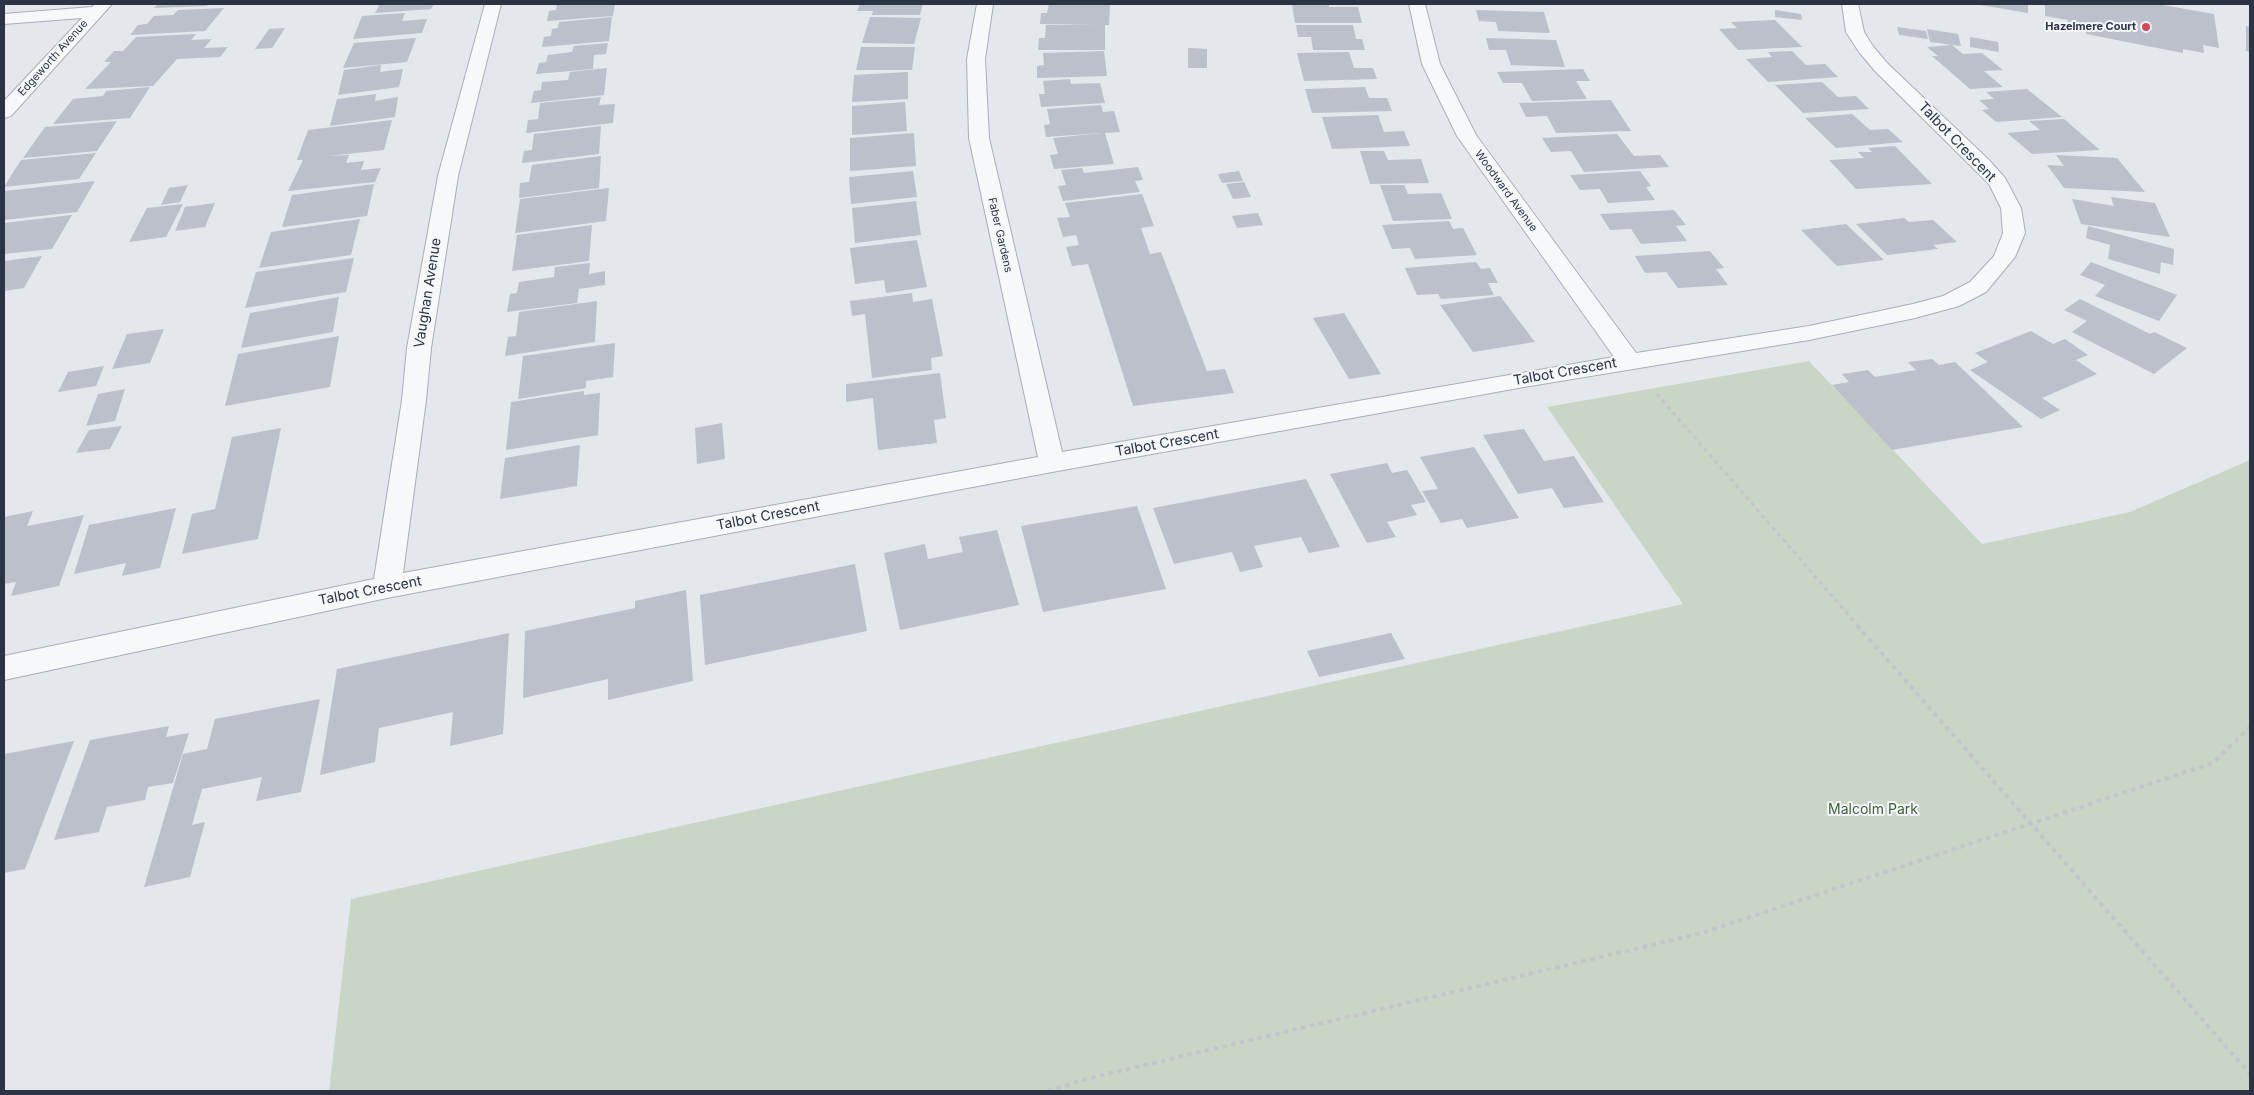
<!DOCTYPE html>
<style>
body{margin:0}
#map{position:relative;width:2254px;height:1095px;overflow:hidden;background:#e4e7ec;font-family:Inter,sans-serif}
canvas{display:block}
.frame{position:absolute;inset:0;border:5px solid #2b3445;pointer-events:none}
</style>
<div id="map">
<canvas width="2254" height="1095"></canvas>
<div class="frame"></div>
</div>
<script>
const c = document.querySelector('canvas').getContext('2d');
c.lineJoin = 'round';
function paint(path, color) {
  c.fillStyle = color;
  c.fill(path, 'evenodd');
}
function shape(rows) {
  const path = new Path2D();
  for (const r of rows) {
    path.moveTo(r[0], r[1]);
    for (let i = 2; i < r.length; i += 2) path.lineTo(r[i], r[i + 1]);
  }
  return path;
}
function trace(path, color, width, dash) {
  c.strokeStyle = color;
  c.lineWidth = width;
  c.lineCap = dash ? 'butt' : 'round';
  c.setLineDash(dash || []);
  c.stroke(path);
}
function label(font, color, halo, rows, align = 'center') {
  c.font = font + ' Inter,sans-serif';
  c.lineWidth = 4;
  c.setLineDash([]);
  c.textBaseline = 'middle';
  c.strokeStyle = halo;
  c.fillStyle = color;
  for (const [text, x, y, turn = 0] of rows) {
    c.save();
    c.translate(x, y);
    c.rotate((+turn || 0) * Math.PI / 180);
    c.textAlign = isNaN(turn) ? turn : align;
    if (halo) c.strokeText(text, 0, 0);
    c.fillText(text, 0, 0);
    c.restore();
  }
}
const green = shape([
 [1809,361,1982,544,2130,512,2250,460,2250,1091,329,1091,351,899,1683,604,1547,407]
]);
const building = shape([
 [157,4,208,4,207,6,154,8],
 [380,4,434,4,431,9,375,13],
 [557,4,615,4,613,16,547,21,549,11,556,10],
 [860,4,923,4,920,15,872,15,873,11,857,11],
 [1049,4,1110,4,1109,25,1105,25,1105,50,1038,50,1039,38,1045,38,1046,25,1097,25,1040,24,1041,13,1047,13],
 [1297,4,1329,4,1329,7,1358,7,1362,23,1295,23,1292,5],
 [1980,4,2028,4,2028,13,1980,5],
 [2045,4,2157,4,2214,14,2219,48,2203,45,2204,53,2183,49,2183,53,2086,34,2086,29,2067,25,2068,20,2045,16],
 [224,8,205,31,130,35,138,25,147,24,154,16,173,15,178,10],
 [1476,10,1544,12,1550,33,1498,31,1496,22,1479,21],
 [1775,10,1801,14,1802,20,1775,17],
 [405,13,402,21,427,19,422,33,353,39,362,16],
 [612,17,609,41,542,47,544,37,551,36,552,29,558,28,559,22],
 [870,17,921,18,914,44,862,43],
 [1775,20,1802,47,1738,50,1719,29,1737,28,1731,22],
 [1296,25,1353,25,1356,39,1362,39,1365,50,1313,50,1311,37,1298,37],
 [2246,26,2250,27,2250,52,2246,51],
 [1897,27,1926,31,1928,39,1899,35],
 [285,28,272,48,255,49,269,29],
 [1927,29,1958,34,1961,46,1930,42],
 [196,34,191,40,212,39,204,48,228,47,220,57,177,59,153,86,85,89,111,62,104,62,114,51,123,51,136,37],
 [1970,37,1998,42,1999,52,1970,47],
 [416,38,407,62,343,68,354,43],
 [1486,38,1556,40,1565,67,1511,65,1506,50,1489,50],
 [608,43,606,54,594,55,593,69,536,74,539,63,546,62,548,55,572,52,574,46],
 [1952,45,1963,54,1982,53,2003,70,1984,71,2003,87,1970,89,1932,56,1938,56,1927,47],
 [861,47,915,47,912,70,856,70],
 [1188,48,1207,49,1207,68,1188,68],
 [1104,51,1107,76,1037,78,1037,66,1044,65,1043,53],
 [1792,51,1806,65,1825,64,1838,77,1768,82,1746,59,1772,57,1768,52],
 [1349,52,1354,68,1373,68,1377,79,1304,81,1297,53],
 [381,65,380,72,403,69,399,87,338,95,344,70],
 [607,68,604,95,531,103,534,91,541,90,542,82,568,80,570,72],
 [1583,69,1590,81,1576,81,1587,99,1532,101,1522,83,1503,83,1497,72],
 [908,72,908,99,852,102,854,75],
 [1070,79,1071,84,1100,83,1105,103,1041,107,1039,94,1045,94,1043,81],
 [1822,82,1838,97,1856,96,1869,109,1803,113,1775,85],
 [150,87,130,118,53,124,73,99,103,96,106,91],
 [1365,87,1369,98,1387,98,1392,111,1312,113,1305,89],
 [2027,89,2062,117,1996,122,1982,110,1989,109,1979,100,1994,99,1986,92],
 [376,94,375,101,398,97,395,117,330,126,337,99],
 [601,97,599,105,615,104,613,123,526,133,528,120,538,119,540,103],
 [1611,100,1631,131,1556,133,1547,116,1526,117,1519,103],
 [905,102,907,131,852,135,852,106],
 [1101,105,1103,112,1114,111,1120,132,1105,133,1114,164,1054,169,1050,155,1058,154,1053,138,1102,133,1046,137,1044,125,1050,124,1047,109],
 [1852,114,1870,130,1888,129,1903,142,1836,148,1805,118],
 [1378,115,1384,132,1404,131,1410,146,1332,149,1322,117],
 [2064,119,2100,150,2032,154,2007,133,2040,130,2029,121],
 [392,120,384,150,328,156,349,155,346,163,364,161,361,170,381,168,375,182,288,191,303,160,297,160,308,130],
 [117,121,97,151,23,158,45,127],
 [601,126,599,154,522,163,524,151,532,150,534,134],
 [914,133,916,166,850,171,850,138],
 [1617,134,1634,156,1660,155,1669,167,1584,172,1571,151,1551,152,1542,138],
 [1895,146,1932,184,1856,189,1829,160,1864,158,1858,152,1872,152,1868,148],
 [1360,151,1384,151,1388,160,1421,159,1429,183,1370,184],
 [96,153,79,179,4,187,21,160],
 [2056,155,2117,158,2145,192,2064,188,2047,165,2064,166],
 [601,156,599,188,519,198,520,183,529,182,532,165],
 [1138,167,1143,180,1135,181,1140,192,1063,201,1058,186,1066,185,1061,170,1082,168,1084,173],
 [913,171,917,197,851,204,849,177],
 [1239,171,1243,181,1222,183,1218,174],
 [1640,171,1651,186,1646,187,1655,200,1608,203,1600,189,1580,190,1570,175],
 [95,181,77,212,4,220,4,191],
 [1244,182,1251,197,1233,199,1226,184],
 [374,184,367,216,282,227,292,195],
 [188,185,180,202,161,205,169,188],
 [1380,185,1404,185,1408,194,1441,193,1452,219,1393,221],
 [609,188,606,221,515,233,520,199],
 [1142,194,1154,226,1141,228,1150,254,1161,252,1207,371,1225,369,1234,393,1133,406,1088,264,1072,266,1066,247,1079,245,1076,235,1063,237,1057,218,1070,217,1065,203],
 [2111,197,2155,203,2170,237,2081,224,2072,199,2114,206],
 [916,201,921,235,855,243,852,208],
 [215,203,205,227,175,231,185,207],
 [183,204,166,237,129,242,147,208],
 [1674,210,1686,225,1676,226,1687,241,1641,244,1631,229,1610,230,1600,214],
 [1258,213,1263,225,1237,228,1232,216],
 [72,215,52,249,4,254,4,223],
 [1904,218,1909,222,1933,220,1957,242,1933,245,1938,249,1887,255,1856,224],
 [360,219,351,255,259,268,271,232],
 [1449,221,1453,229,1463,228,1477,255,1415,259,1410,248,1392,249,1382,225],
 [1846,224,1884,260,1837,266,1801,230],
 [592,225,589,261,512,271,517,235],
 [2088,226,2174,249,2173,265,2161,262,2160,274,2108,259,2110,245,2086,238],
 [917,240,927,287,886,293,884,280,855,284,850,248],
 [1710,251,1724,268,1716,269,1728,285,1678,288,1666,272,1645,273,1635,256],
 [42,256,24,288,4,291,4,261],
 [354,258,346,292,245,308,256,272],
 [1476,262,1481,269,1490,268,1498,283,1488,283,1494,295,1441,299,1438,294,1417,295,1405,268],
 [2091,262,2177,295,2159,321,2095,296,2105,285,2080,275],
 [590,263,589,274,605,271,605,285,579,289,577,303,507,312,510,294,517,293,519,282,554,277,555,267],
 [912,293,913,302,932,299,943,356,931,358,932,370,872,378,865,314,852,316,850,301],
 [1500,296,1535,342,1473,352,1440,305],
 [339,297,333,332,241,348,250,313],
 [2080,299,2150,334,2154,332,2187,348,2154,374,2072,332,2087,321,2064,310],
 [597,301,595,342,505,356,508,337,516,336,519,312],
 [1344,313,1381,374,1349,379,1313,318],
 [164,329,150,363,112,369,127,334],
 [2031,331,2053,344,2065,339,2088,355,2076,360,2097,374,2042,398,2060,410,2041,419,1970,370,1988,362,1975,353],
 [339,336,330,387,225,406,238,354],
 [615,343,613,377,586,381,586,388,518,399,523,356],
 [1932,359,1939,365,1955,362,2023,427,1892,450,1832,385,1849,382,1842,374,1868,370,1875,377,1916,370,1908,362],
 [104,366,96,386,58,392,68,372],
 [940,373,946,418,934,420,937,443,878,450,873,398,846,402,846,384],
 [125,389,115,421,86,426,98,394],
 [584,391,584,395,600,393,598,435,506,450,511,402],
 [722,423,725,459,697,464,695,428],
 [122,426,110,449,76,453,89,430],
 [281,428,258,539,182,554,192,514,215,509,232,437],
 [1524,429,1544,461,1574,456,1604,502,1564,508,1552,488,1518,494,1483,435],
 [580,445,577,486,500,499,505,458],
 [1474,447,1519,518,1467,528,1462,519,1441,523,1422,491,1438,489,1420,457],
 [1387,463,1392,473,1407,470,1426,502,1411,505,1417,515,1387,522,1396,537,1367,543,1330,474],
 [1306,479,1340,547,1309,553,1301,537,1254,546,1263,567,1240,572,1232,552,1174,564,1153,508],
 [1137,506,1166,589,1043,612,1021,526],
 [176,508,160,568,122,576,126,563,74,574,89,525],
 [33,511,27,526,84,515,59,586,11,596,16,582,4,584,4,517],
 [997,530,1019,605,900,630,884,553,925,544,928,559,963,552,959,537],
 [855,564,867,631,705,665,700,595],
 [686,590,693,681,608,700,608,679,523,698,525,631,635,608,635,601],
 [509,633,503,734,450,746,453,712,379,728,375,762,320,775,337,669],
 [1391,633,1405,659,1319,677,1307,651],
 [320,699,301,792,256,801,262,777,202,789,192,825,205,822,190,877,144,887,183,754,207,749,215,719],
 [169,726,166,737,189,733,173,783,148,787,145,800,107,807,99,832,54,840,90,740],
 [74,741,25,869,4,873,4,754]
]);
const pathFar1 = shape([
 [1657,394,1858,626]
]);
const path = shape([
 [1857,625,2250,1074],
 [1048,1091,1086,1079,1702,933,2213,763,2250,727]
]);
const minor = shape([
 [95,4,112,4,11,116,4,118,4,101,82,18,4,24,4,14,92,7,95,4],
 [485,4,501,4,458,176,431,348,426,400,403,573,1038,457,969,138,967,59,977,4,993,4,985,59,989,138,1062,452,1614,357,1457,136,1422,64,1409,4,1425,4,1440,64,1476,135,1636,353,1809,326,1913,304,1943,296,1970,282,1994,256,2003,233,2001,208,1989,184,1875,71,1859,52,1846,32,1842,4,1858,4,1864,32,1872,45,1887,63,1989,160,2005,178,2021,208,2025,233,2015,257,1986,292,1959,306,1915,318,1809,340,1524,387,1052,472,387,598,4,680,4,656,374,579,402,400,407,348,438,176,485,4]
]);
const markers = [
 [2146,27,5,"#d1495b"]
];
const farPoinames = [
 ["Hazelmere Court",2136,27]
];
const farStreetnames = [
 ["Edgeworth Avenue",53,58,-48],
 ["Woodward Avenue",1506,191,54],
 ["Faber Gardens",1000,235,77]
];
const streetNames = [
 ["Talbot Crescent",1957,142,46],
 ["Vaughan Avenue",428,293,-81],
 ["Talbot Crescent",1565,372,-10],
 ["Talbot Crescent",1167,443,-10],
 ["Talbot Crescent",768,516,-11],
 ["Talbot Crescent",370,591,-11]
];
const parkNames = [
 ["Malcolm Park",1873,810]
];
paint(green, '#c9d6c5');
paint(building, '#bbc0ca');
trace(minor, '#a9aeb7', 2);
trace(pathFar1, '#c2c5cb', 3, [4, 4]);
trace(path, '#c2c5cb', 4, [4.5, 4.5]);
paint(minor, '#f7f8fa');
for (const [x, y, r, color] of markers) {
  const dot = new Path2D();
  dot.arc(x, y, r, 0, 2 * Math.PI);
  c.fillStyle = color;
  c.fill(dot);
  trace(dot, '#f4f6f9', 2);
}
label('bold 11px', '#2b3445', '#f4f6f9', farPoinames, 'right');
label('11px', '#2b3445', '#f4f6f9', farStreetnames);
label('14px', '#2b3445', '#f4f6f9', streetNames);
label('14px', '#3f6138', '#f4f6f9', parkNames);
</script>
